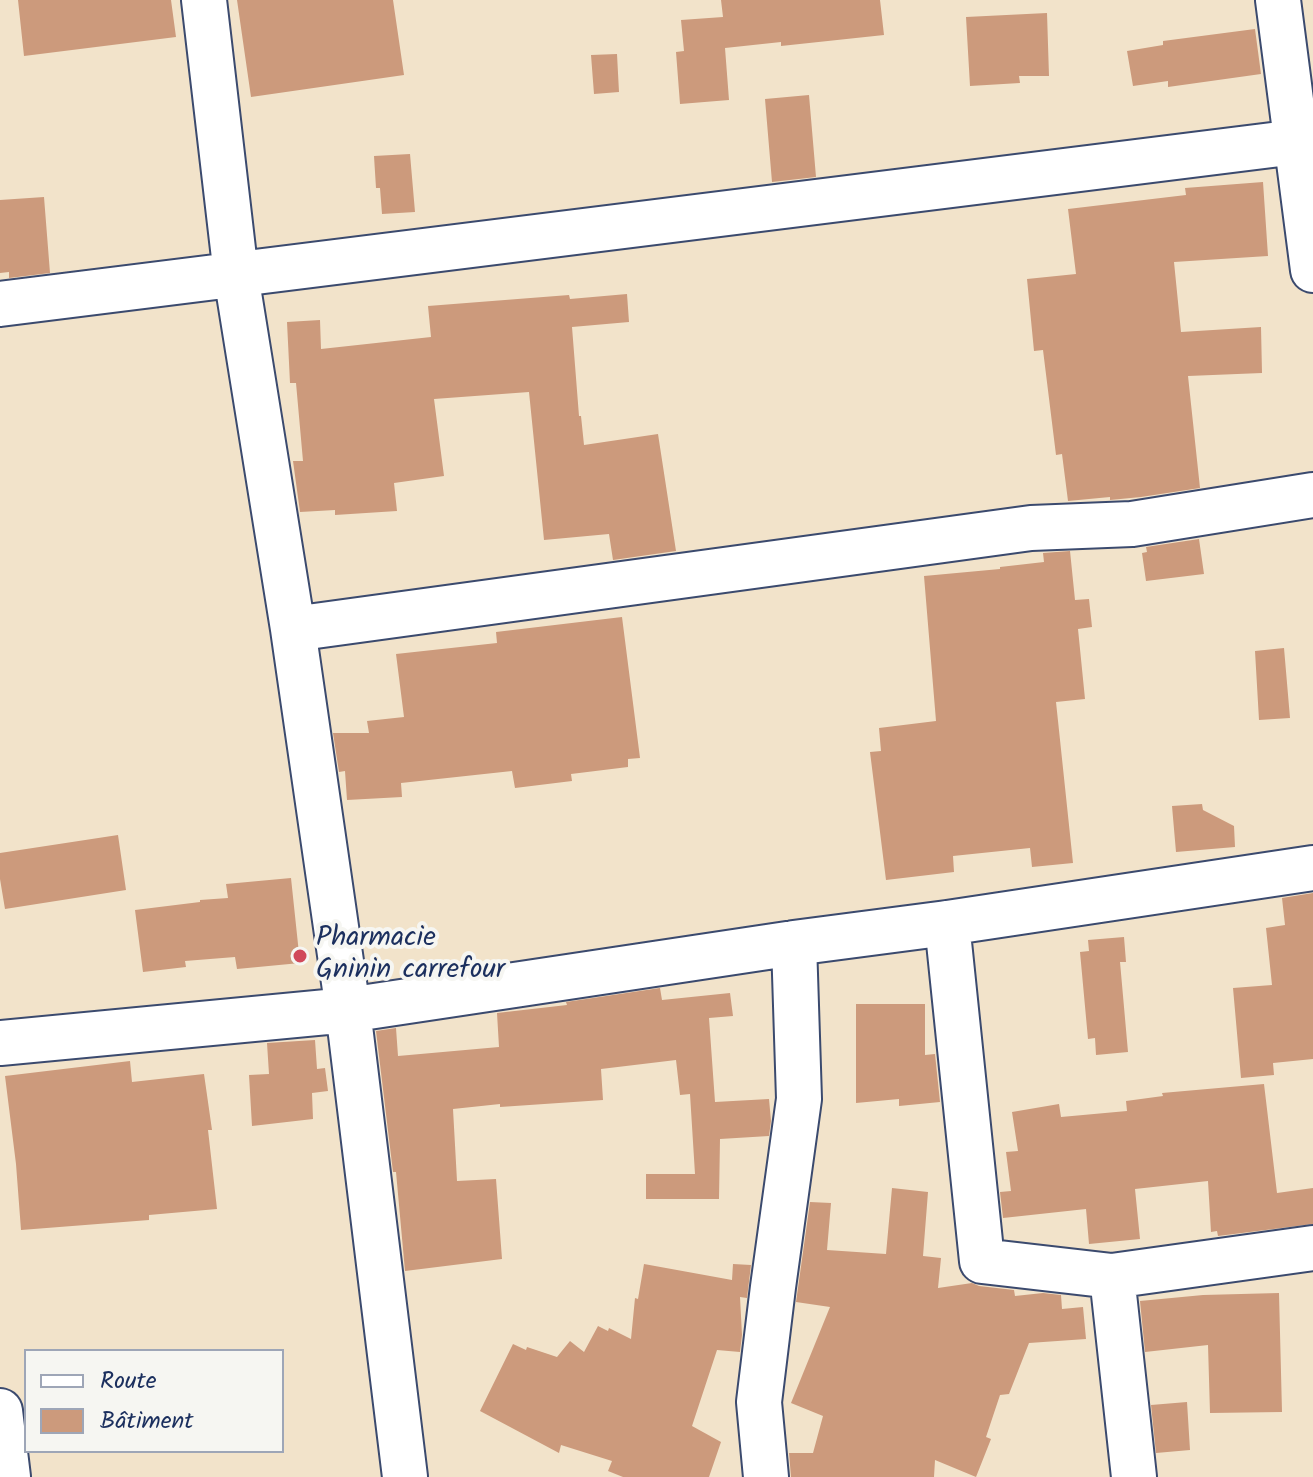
<!DOCTYPE html>
<meta charset="utf-8">
<style>
body{margin:0}
#map{position:relative;width:1313px;height:1477px;overflow:hidden;background:#f2e3ca;font-family:Kalam,sans-serif}
canvas{display:block}
.legend{position:absolute;left:24px;top:1349px;width:260px;height:104px;box-sizing:border-box;background:#f6f6f2;border:2px solid #9ea6b7;margin:0;padding:10px 14px;list-style:none;font-size:24px;color:#1b2f5e}
.legend li{display:flex;align-items:center;gap:16px;height:40px}
.legend b{width:40px;border:2px solid #9ea6b7}
</style>
<div id="map">
<canvas width="1313" height="1477"></canvas>
<ul class="legend">
<li><b style="height:10px;background:#fff"></b>Route</li>
<li><b style="height:22px;background:#cc9a7c"></b>Bâtiment</li>
</ul>
</div>
<script>
const c = document.querySelector('canvas').getContext('2d');
c.lineJoin = 'round';
function paint(path, color) {
  c.fillStyle = color;
  c.fill(path, 'evenodd');
}
function shape(rows) {
  const path = new Path2D();
  for (const r of rows) {
    path.moveTo(r[0], r[1]);
    for (let i = 2; i < r.length; i += 2) path.lineTo(r[i], r[i + 1]);
  }
  return path;
}
function trace(path, color, width, dash) {
  c.strokeStyle = color;
  c.lineWidth = width;
  c.lineCap = dash ? 'butt' : 'round';
  c.setLineDash(dash || []);
  c.stroke(path);
}
function label(font, color, halo, rows, align = 'center') {
  c.font = font + ' Kalam,sans-serif';
  c.lineWidth = 8;
  c.setLineDash([]);
  c.textBaseline = 'middle';
  c.strokeStyle = halo;
  c.fillStyle = color;
  for (const [text, x, y, turn = 0] of rows) {
    c.save();
    c.translate(x, y);
    c.rotate((+turn || 0) * Math.PI / 180);
    c.textAlign = isNaN(turn) ? turn : align;
    if (halo) c.strokeText(text, 0, 0);
    c.fillText(text, 0, 0);
    c.restore();
  }
}
const building = shape([
 [18,0,171,0,176,37,24,56],
 [237,0,393,0,404,75,251,97],
 [721,0,880,0,884,35,781,46,781,42,725,48,729,100,680,104,676,52,684,51,681,20,723,17],
 [1047,13,1049,76,1019,76,1020,83,970,86,966,17],
 [1255,29,1261,74,1168,87,1168,81,1133,86,1127,51,1163,45,1163,41],
 [617,54,619,92,594,94,591,55],
 [809,95,816,177,772,182,765,99],
 [410,154,415,212,382,214,380,188,376,188,374,156],
 [1263,182,1268,256,1174,262,1181,332,1261,327,1262,373,1188,376,1200,488,1141,497,1110,500,1110,497,1068,501,1062,454,1056,455,1043,350,1034,351,1027,279,1076,274,1068,209,1186,195,1185,188],
 [44,197,50,273,9,278,9,272,0,273,0,200],
 [627,294,629,322,572,327,579,416,581,416,584,445,658,434,676,551,613,560,609,534,544,540,529,392,434,399,444,476,394,483,397,511,335,515,335,510,300,512,293,461,303,461,296,383,290,383,287,322,320,320,321,349,431,337,428,306,569,295,570,299],
 [1199,539,1204,574,1146,581,1142,553,1147,552,1146,547],
 [1070,551,1075,600,1089,599,1092,627,1078,629,1085,699,1056,702,1073,863,1032,867,1030,848,953,856,954,872,886,880,870,752,881,751,879,728,936,721,924,576,1000,569,1000,567,1044,562,1043,553],
 [622,617,640,758,628,759,628,767,571,774,572,781,515,788,512,771,401,783,402,797,347,800,345,771,339,772,333,733,369,733,367,721,404,717,396,654,497,643,496,632],
 [1284,648,1290,718,1259,720,1255,651],
 [1202,804,1203,810,1234,826,1235,847,1176,852,1172,806],
 [118,835,126,890,5,909,0,879,0,853],
 [291,878,300,963,237,969,235,957,185,961,186,967,143,972,135,910,200,902,200,900,228,898,226,884],
 [1313,893,1313,1059,1273,1063,1274,1075,1241,1078,1233,988,1272,985,1266,928,1285,925,1282,898],
 [1124,937,1126,962,1120,962,1128,1052,1096,1055,1095,1038,1088,1039,1080,952,1089,951,1088,940],
 [660,988,662,1000,730,993,733,1016,709,1018,715,1102,769,1099,771,1121,769,1136,720,1139,719,1199,646,1199,646,1174,695,1174,690,1094,680,1095,676,1060,601,1069,603,1100,500,1107,500,1104,453,1109,457,1181,496,1179,502,1259,405,1271,396,1172,393,1172,376,1031,396,1028,398,1056,499,1047,497,1013,567,1005,566,1002],
 [856,1004,925,1004,925,1055,935,1054,940,1102,899,1106,899,1099,856,1103],
 [315,1040,317,1069,325,1068,328,1091,312,1093,313,1119,252,1126,249,1075,269,1074,267,1043],
 [130,1061,132,1082,204,1074,212,1130,208,1130,217,1209,149,1215,149,1220,21,1230,16,1164,5,1076],
 [1264,1084,1277,1193,1313,1188,1313,1224,1218,1236,1217,1231,1211,1232,1208,1181,1135,1189,1140,1239,1089,1244,1086,1209,1003,1218,1000,1192,1011,1191,1006,1152,1018,1151,1012,1112,1059,1104,1061,1117,1127,1111,1126,1101,1163,1096,1162,1093],
 [892,1188,928,1192,923,1256,941,1258,938,1288,972,1283,979,1286,1014,1290,1015,1296,1043,1293,1061,1295,1062,1309,1083,1307,1086,1339,1029,1343,1009,1394,1000,1395,986,1437,991,1439,976,1477,935,1460,934,1477,791,1477,789,1453,813,1453,823,1416,791,1403,830,1307,796,1302,810,1202,831,1203,827,1250,886,1254],
 [644,1264,732,1280,733,1264,751,1265,747,1298,740,1297,742,1335,740,1352,717,1350,692,1426,721,1442,709,1477,623,1477,608,1471,612,1461,561,1445,559,1453,480,1411,513,1344,526,1350,527,1347,557,1357,570,1341,584,1352,598,1326,608,1331,609,1328,631,1339,635,1298,638,1299],
 [1279,1293,1282,1412,1210,1413,1208,1345,1145,1352,1140,1301,1203,1295],
 [1187,1402,1190,1450,1156,1453,1151,1405]
]);
const minor = shape([
 [204,0,236,275,293,629,348,1010,405,1477],
 [1278,0,1313,270],
 [0,304,1296,142],
 [293,629,1031,528,1132,524,1313,495],
 [947,923,982,1261,1112,1276,1313,1248],
 [0,1043,348,1010,794,943,947,923,1313,868],
 [1112,1276,1134,1477],
 [0,1411,8,1477],
 [766,1477,759,1402,773,1287,799,1099,794,943]
]);
const markers = [
 [300,956,8,"#d1495b"]
];
const poiNames = [
 ["Pharmacie",316,940],
 ["Gninin carrefour",316,972]
];
paint(building, '#cc9a7c');
trace(minor, '#3b4a6e', 48);
trace(minor, '#fff', 44);
for (const [x, y, r, color] of markers) {
  const dot = new Path2D();
  dot.arc(x, y, r, 0, 2 * Math.PI);
  c.fillStyle = color;
  c.fill(dot);
  trace(dot, '#f6f6f2', 3);
}
label('28px', '#1b2f5e', '#f6f6f2', poiNames, 'left');
</script>
